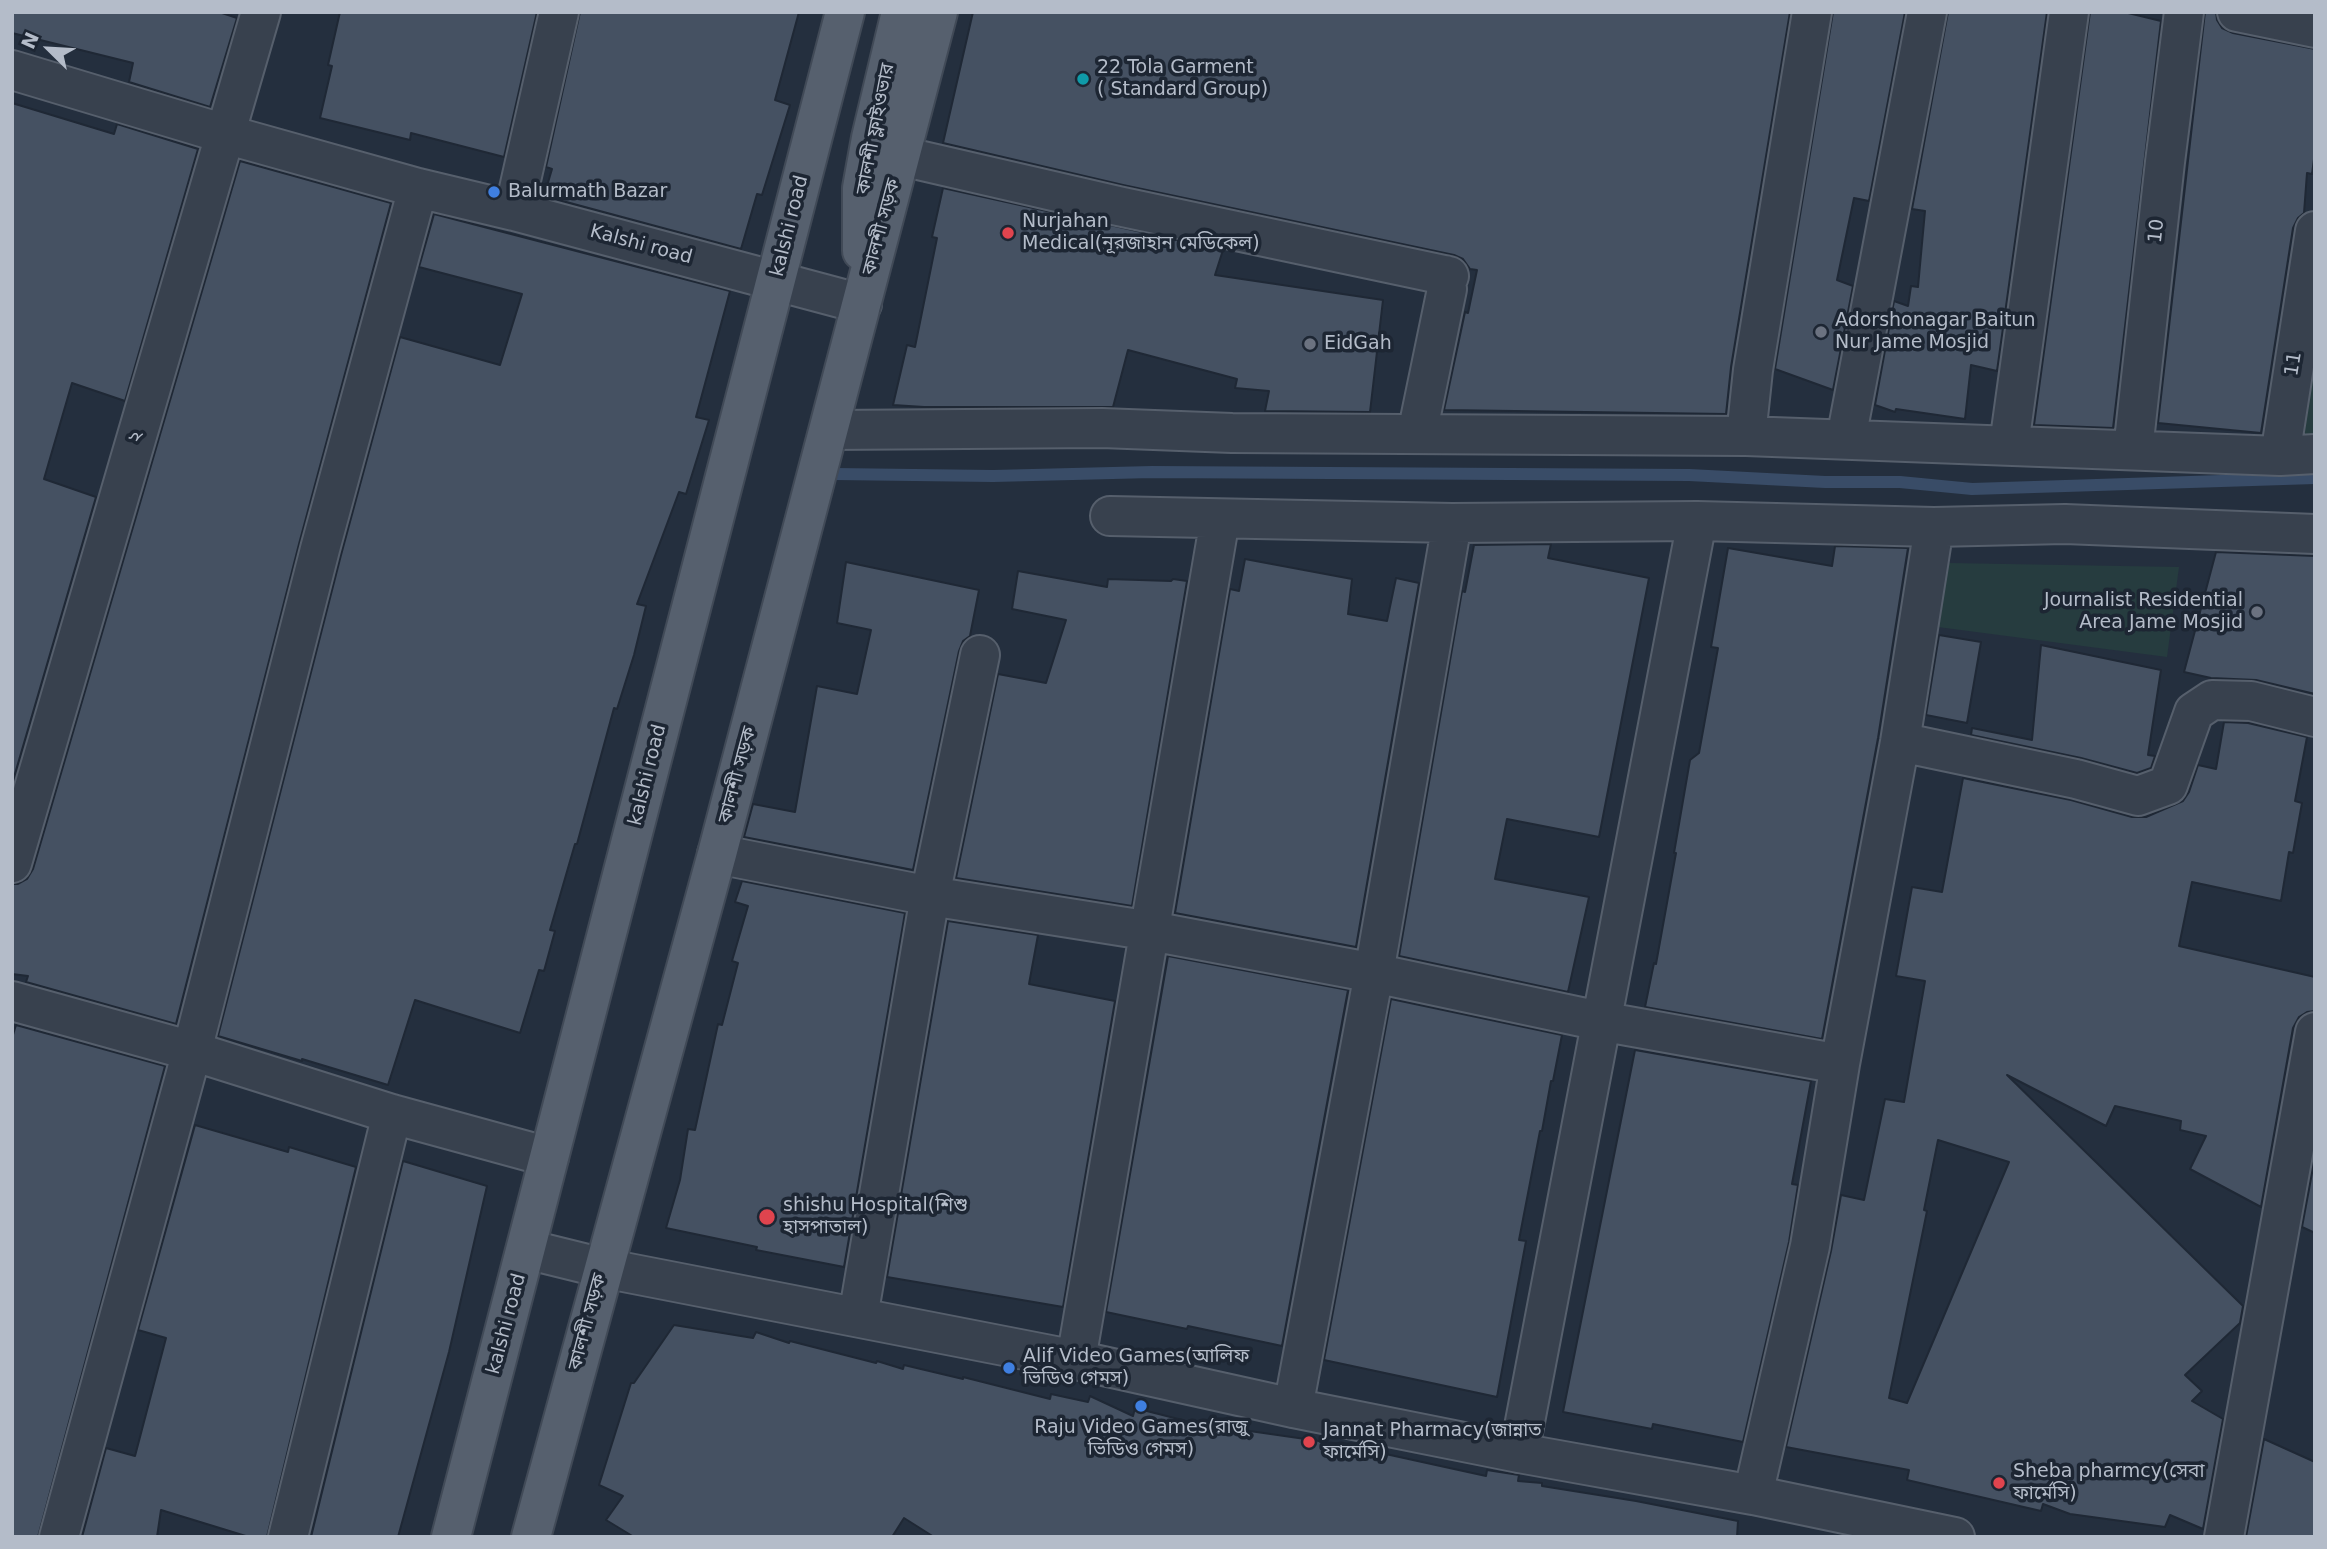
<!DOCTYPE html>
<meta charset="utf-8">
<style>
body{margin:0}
#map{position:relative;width:2327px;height:1549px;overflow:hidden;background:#242f3e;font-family:"DejaVu Sans",sans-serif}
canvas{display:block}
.frame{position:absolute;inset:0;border:14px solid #b4bcc9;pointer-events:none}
.north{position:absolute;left:14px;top:14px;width:70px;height:70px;-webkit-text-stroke:5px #1d2633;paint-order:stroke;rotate:294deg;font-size:19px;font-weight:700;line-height:28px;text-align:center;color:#b4bcc9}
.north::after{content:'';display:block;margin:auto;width:24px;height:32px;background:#b4bcc9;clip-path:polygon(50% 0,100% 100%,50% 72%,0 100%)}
</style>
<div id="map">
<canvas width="2327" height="1549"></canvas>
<div class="frame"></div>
<div class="north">N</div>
</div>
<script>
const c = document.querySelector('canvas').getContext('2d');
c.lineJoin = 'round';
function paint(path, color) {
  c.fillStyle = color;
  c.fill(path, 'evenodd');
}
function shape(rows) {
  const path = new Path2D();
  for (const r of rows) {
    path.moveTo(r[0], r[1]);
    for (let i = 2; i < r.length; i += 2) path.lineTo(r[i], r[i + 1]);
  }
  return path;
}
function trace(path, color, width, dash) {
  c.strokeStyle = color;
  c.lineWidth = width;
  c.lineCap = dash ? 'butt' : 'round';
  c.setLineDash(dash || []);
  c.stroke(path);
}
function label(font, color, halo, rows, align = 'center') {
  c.font = font + ' "DejaVu Sans","Noto Sans Bengali",sans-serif';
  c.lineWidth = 7;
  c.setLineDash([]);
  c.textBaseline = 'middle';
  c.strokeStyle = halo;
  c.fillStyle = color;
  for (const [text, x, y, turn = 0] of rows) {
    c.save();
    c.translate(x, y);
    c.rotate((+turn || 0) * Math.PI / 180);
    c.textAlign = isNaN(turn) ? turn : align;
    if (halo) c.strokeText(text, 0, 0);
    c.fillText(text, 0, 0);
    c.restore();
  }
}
const green = shape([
 [2315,345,2315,441,2296,442],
 [1948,563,2179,567,2167,657,1938,627]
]);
const stream = shape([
 [835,474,993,476,1152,472,1689,475,1825,482,1900,482,1972,489,2315,478]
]);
const building = shape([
 [12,12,219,12,237,18,210,107,129,82,133,63,12,33,12,12],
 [340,12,537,12,504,157,411,133,410,140,320,118,332,66,328,65,340,12],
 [580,12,799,12,775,100,790,105,762,195,757,194,741,249,544,196,552,169,546,167,580,12],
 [973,12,1790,12,1731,367,1726,414,1444,410,1465,312,1468,313,1477,270,1470,269,1463,259,1454,255,1123,185,943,143,973,12],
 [1833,12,1905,12,1869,201,1854,198,1837,280,1853,286,1833,390,1775,369,1833,12],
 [1948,12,2047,12,1997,371,1971,365,1965,419,1896,409,1895,412,1875,405,1894,301,1908,306,1911,286,1918,287,1925,211,1912,209,1948,12],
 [2090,12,2124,12,2161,21,2113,428,2034,425,2090,12],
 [2205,12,2216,12,2217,20,2222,28,2233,33,2315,49,2315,152,2312,174,2307,173,2304,213,2298,218,2293,228,2261,433,2158,423,2205,12],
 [12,103,114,134,117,124,198,149,125,401,72,383,44,479,96,497,12,784,12,103],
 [240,161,391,203,299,544,176,1024,26,982,28,976,12,974,12,884,18,884,27,879,33,869,240,161],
 [943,188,1223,250,1215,275,1383,300,1370,412,1265,411,1269,391,1235,388,1237,379,1128,350,1113,407,924,407,893,405,907,345,915,347,937,238,932,237,943,188],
 [434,214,730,291,696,417,709,420,686,494,679,492,637,604,646,606,634,655,617,709,614,708,577,844,575,844,550,930,555,931,544,971,539,970,520,1033,415,1000,388,1085,302,1059,302,1061,218,1036,341,555,400,337,500,365,522,294,419,267,434,214],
 [1551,544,1548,558,1649,578,1599,837,1507,819,1495,879,1589,897,1568,992,1399,956,1462,591,1465,592,1474,545,1551,544],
 [1835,546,1908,548,1878,738,1822,1039,1645,1007,1654,963,1656,964,1676,853,1674,853,1690,760,1699,753,1718,648,1711,647,1728,548,1832,566,1835,546],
 [2216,552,2315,556,2315,694,2256,680,2211,678,2184,672,2216,552],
 [1245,559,1352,579,1348,614,1387,621,1396,578,1419,583,1356,947,1175,913,1230,589,1239,591,1245,559],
 [846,562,979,590,970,636,963,641,959,651,913,870,744,837,753,804,795,812,817,686,857,694,871,630,837,623,846,562],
 [1018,571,1107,587,1108,579,1171,581,1173,579,1187,581,1132,906,956,878,998,674,1046,683,1066,620,1012,609,1018,571],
 [1939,635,1981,642,1967,723,1926,715,1939,635],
 [2041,645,2161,670,2148,755,2155,756,2151,768,2137,773,2081,758,1971,735,1972,728,2032,740,2041,645],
 [2224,722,2248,723,2307,737,2295,801,2302,803,2293,853,2289,852,2281,901,2192,882,2179,946,2315,977,2315,1011,2307,1012,2299,1017,2293,1028,2261,1207,2190,1169,2206,1136,2180,1130,2181,1121,2115,1106,2106,1126,2007,1075,2243,1306,2240,1323,2185,1375,2202,1391,2192,1401,2223,1419,2203,1529,2170,1515,2165,1527,2070,1514,2043,1504,2041,1511,1907,1480,1909,1470,1786,1447,1831,1251,1841,1195,1864,1200,1885,1099,1904,1102,1925,981,1896,976,1912,887,1942,892,1963,778,2071,800,2132,817,2146,817,2183,801,2189,792,2198,765,2216,769,2224,722],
 [1938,1140,2009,1162,1907,1403,1889,1398,1927,1211,1924,1210,1938,1140],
 [742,881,905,913,844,1267,756,1250,757,1247,666,1228,680,1180,688,1129,695,1130,718,1024,722,1025,738,963,732,961,748,906,735,902,742,881],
 [948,921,1038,935,1029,984,1115,1001,1063,1307,887,1277,948,921],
 [1168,956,1348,990,1282,1346,1188,1326,1187,1329,1106,1312,1168,956],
 [1391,999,1562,1035,1553,1081,1551,1081,1542,1131,1540,1131,1519,1240,1526,1241,1497,1397,1324,1360,1391,999],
 [16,1025,165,1066,38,1537,12,1537,12,1038,16,1025],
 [1635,1050,1811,1081,1792,1184,1798,1185,1789,1242,1743,1442,1653,1424,1652,1429,1563,1412,1635,1050],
 [195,1125,288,1152,289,1147,356,1167,267,1537,249,1537,161,1510,157,1537,82,1537,106,1448,135,1456,166,1338,138,1330,195,1125],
 [2315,1157,2315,1233,2302,1227,2315,1157],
 [403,1161,487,1186,449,1352,398,1537,311,1537,403,1161],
 [674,1325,753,1338,756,1332,789,1343,790,1341,876,1363,877,1361,903,1369,904,1365,963,1379,963,1377,1050,1399,1051,1394,1088,1402,1090,1396,1133,1416,1135,1408,1194,1423,1340,1444,1486,1476,1487,1470,1519,1475,1518,1481,1542,1483,1542,1486,1636,1501,1738,1521,1737,1537,934,1537,904,1518,892,1537,634,1537,606,1520,623,1496,599,1485,631,1383,634,1383,674,1325],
 [2264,1439,2315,1462,2315,1537,2246,1537,2264,1439]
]);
const minor = shape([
 [2237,12,2315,28],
 [12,70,225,134,418,188,514,211,862,304],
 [901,156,1118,206,1449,276],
 [514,211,559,12],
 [829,430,1102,428,1232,433,1746,436,2280,456,2315,454],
 [1417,434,1447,289,1445,275],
 [1746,436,1753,370,1812,12],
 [1846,439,1927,12],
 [2009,445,2069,12],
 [2133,450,2165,162,2184,12],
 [2280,456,2315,231],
 [1110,516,1452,523,1697,521,1934,527,2065,524,2315,534],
 [1900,742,2076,779,2138,796,2168,785,2194,712,2212,700,2251,701,2315,717],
 [717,854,930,896,1151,931,1374,973,1600,1021,1840,1064],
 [12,863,261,12],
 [12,1001,192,1051,392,1114,549,1157],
 [526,1249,603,1268,1076,1360,1293,1408,1519,1453,1753,1495,1955,1537],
 [858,1317,930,896,980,655],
 [1076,1360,1220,519],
 [1293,1408,1374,973,1452,523],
 [1519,1453,1697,521],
 [1753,1495,1810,1246,1840,1064,1900,742,1934,527],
 [59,1537,192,1051,320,549,418,188],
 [288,1537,392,1114],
 [2224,1537,2315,1032]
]);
const primary = shape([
 [862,251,862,188,871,138,901,12],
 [451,1537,845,12],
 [531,1537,717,854,938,12]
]);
const markers = [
 [1083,79,7,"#0f9aa8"],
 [494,192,7,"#3f7fe0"],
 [1008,233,7,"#e0444e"],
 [1821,332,7,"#6b7280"],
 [1310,344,7,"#6b7280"],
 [2257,612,7,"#6b7280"],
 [767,1217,9,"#e0444e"],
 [1009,1368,7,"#3f7fe0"],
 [1141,1406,7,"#3f7fe0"],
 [1309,1442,7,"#e0444e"],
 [1999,1483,7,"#e0444e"]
];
const poiNames = [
 ["22 Tola Garment",1097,68],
 ["( Standard Group)",1097,90],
 ["Balurmath Bazar",508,192],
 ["Nurjahan",1022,222],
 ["Medical(নূরজাহান মেডিকেল)",1022,244],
 ["Adorshonagar Baitun",1835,321],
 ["Nur Jame Mosjid",1835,343],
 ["EidGah",1324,344],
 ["Journalist Residential",2243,601,"right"],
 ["Area Jame Mosjid",2243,623,"right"],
 ["shishu Hospital(শিশু",783,1206],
 ["হাসপাতাল)",783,1228],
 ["Alif Video Games(আলিফ",1023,1357],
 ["ভিডিও গেমস)",1023,1379],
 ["Raju Video Games(রাজু",1141,1428,"center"],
 ["ভিডিও গেমস)",1141,1450,"center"],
 ["Jannat Pharmacy(জান্নাত",1323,1431],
 ["ফার্মেসি)",1323,1453],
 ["Sheba pharmcy(সেবা",2013,1472],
 ["ফার্মেসি)",2013,1494]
];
const streetNames = [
 ["কালশী ফ্লাইওভার",876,129,-79],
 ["kalshi road",790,226,-76],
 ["কালশী সড়ক",882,227,-75],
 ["10",2157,231,-84],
 ["Kalshi road",641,245,15],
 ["11",2294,364,-81],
 ["২",136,437,-74],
 ["kalshi road",648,775,-76],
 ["কালশী সড়ক",738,775,-75],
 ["কালশী সড়ক",588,1322,-75],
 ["kalshi road",507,1324,-75]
];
paint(green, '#263c3f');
trace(stream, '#394c67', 12);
paint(building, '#455162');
trace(building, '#1f2835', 2);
trace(minor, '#565f6c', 42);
trace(primary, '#414a57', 42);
trace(minor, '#38414e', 38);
trace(primary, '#56606e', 38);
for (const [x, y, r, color] of markers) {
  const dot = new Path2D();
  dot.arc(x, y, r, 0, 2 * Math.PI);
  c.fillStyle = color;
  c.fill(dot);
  trace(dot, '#1d2633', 2.5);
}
label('19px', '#b4bcc9', '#1d2633', poiNames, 'left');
label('19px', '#b4bcc9', '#1d2633', streetNames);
</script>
